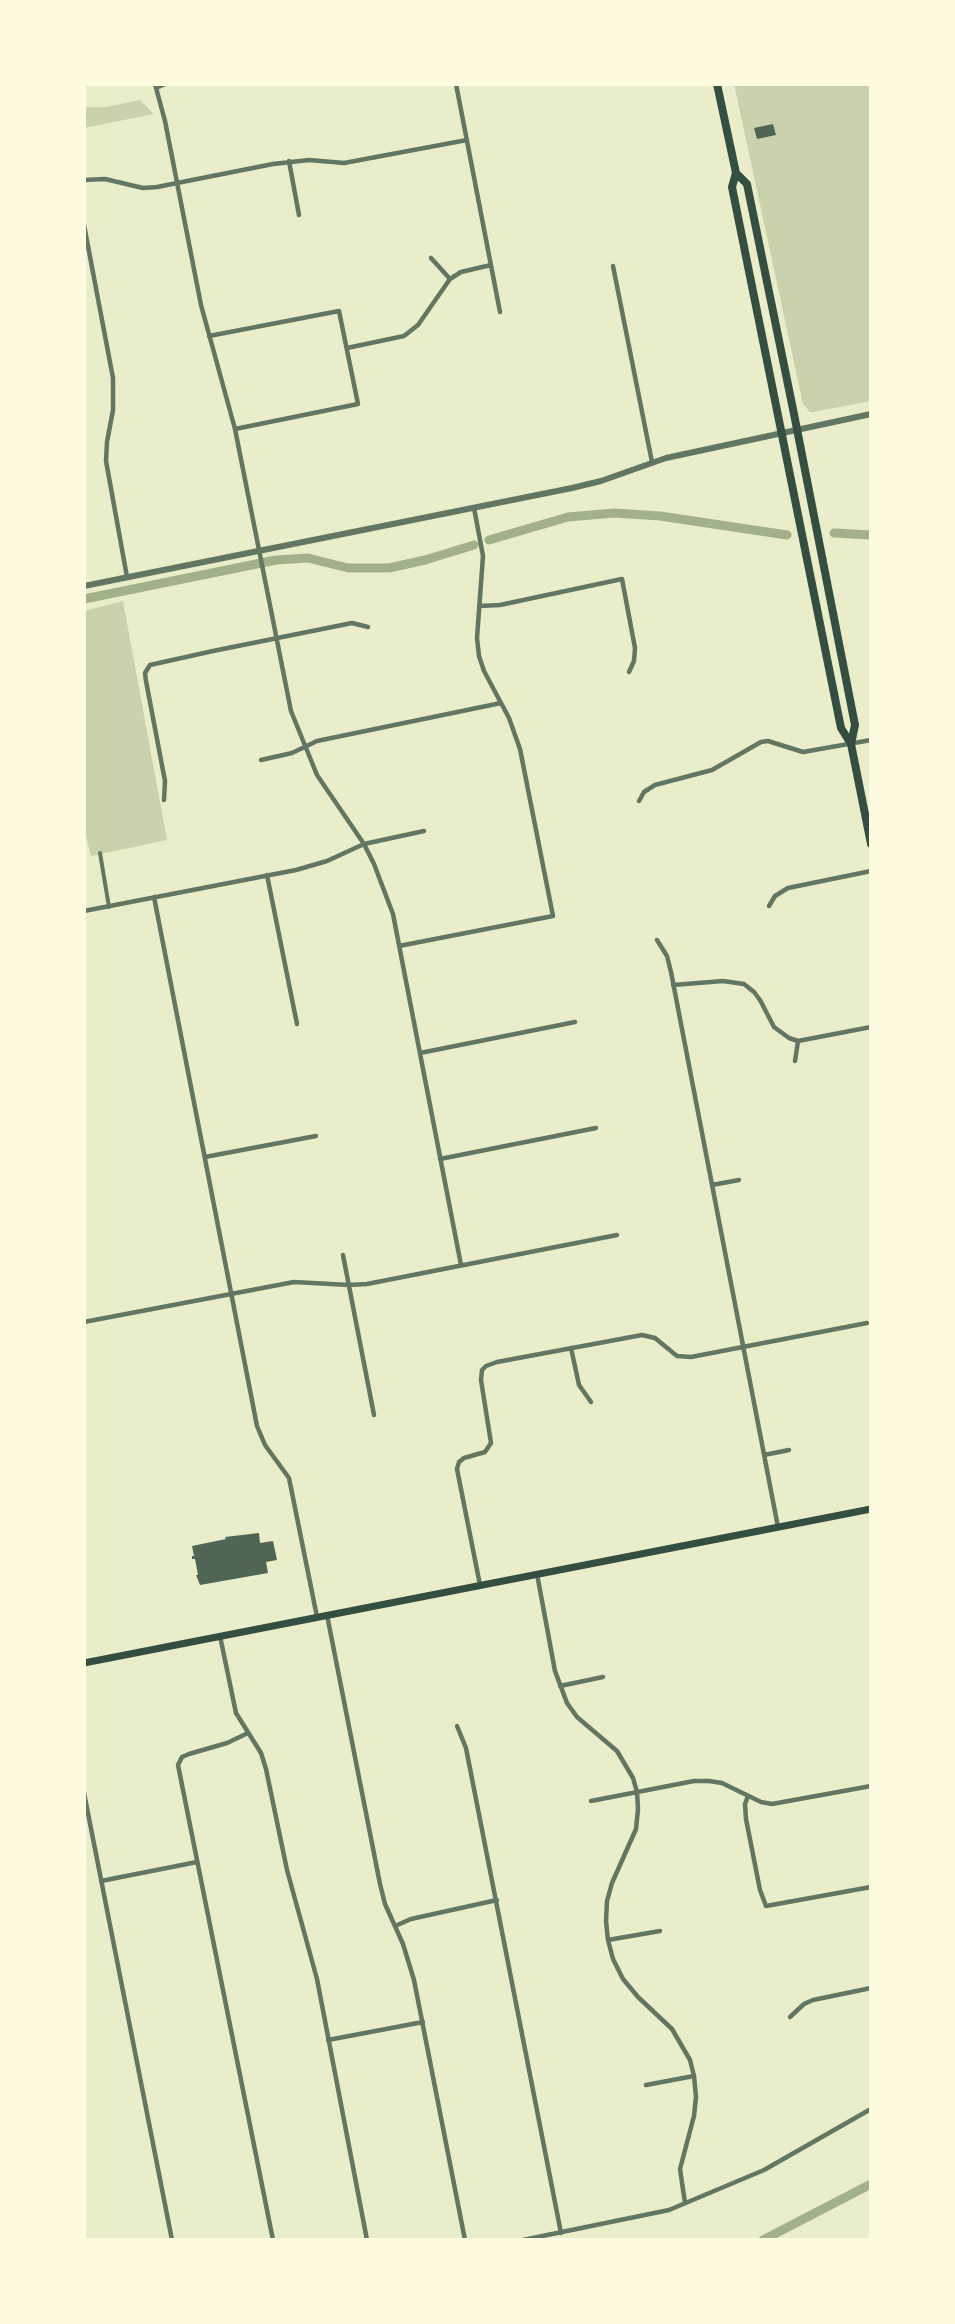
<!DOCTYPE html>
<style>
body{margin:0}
#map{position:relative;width:955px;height:2324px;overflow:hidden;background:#e9edc9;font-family:"DM Sans",sans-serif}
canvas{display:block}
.frame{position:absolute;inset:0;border:86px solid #fefae0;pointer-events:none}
</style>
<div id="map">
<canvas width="955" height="2324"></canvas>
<div class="frame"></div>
</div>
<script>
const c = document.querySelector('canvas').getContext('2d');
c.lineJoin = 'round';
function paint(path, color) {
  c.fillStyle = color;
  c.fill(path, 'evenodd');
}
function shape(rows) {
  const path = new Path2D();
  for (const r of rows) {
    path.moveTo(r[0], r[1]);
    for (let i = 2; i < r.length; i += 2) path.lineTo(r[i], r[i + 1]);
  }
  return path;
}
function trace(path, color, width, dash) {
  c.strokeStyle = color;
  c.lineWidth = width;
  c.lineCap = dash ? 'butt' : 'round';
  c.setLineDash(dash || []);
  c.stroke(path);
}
const green = shape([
 [734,84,871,84,871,401,813,412,810,412,803,404],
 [140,100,154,114,84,128,84,107,106,107],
 [123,601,167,840,91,856,84,828,84,611]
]);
const canal = shape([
 [834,533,871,535],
 [489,540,568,517,614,513,660,516,787,535],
 [84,599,276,560,308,558,348,568,389,568,425,560,474,545],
 [763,2240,871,2184]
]);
const building = shape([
 [773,124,776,135,757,139,754,128],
 [259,1533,260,1543,273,1541,277,1560,266,1562,268,1573,200,1585,196,1575,198,1575,195,1559,192,1559,192,1556,194,1556,192,1546,226,1539,225,1537]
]);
const pedestrian = shape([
 [100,853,109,907]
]);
const minor = shape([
 [155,84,165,121,201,305,235,429,291,711,317,775,364,844,374,864,393,914,461,1265],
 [456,84,500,312],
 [156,88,165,84],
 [289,161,299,215],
 [84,180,105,179,143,188,157,187,273,164,309,160,344,163,467,140],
 [84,225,113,378,113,410,107,442,106,461,127,577],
 [431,258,450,279],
 [613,266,652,462],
 [209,336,339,311,358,404,235,429],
 [347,348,404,336,418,325,450,279,461,272,491,265],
 [479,606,500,605,622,579,635,648,634,661,629,672],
 [261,760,292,753,317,741,501,703],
 [164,800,165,781,146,681,145,673,150,665,213,651,352,623,368,627],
 [639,801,644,792,655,785,712,770,761,742,768,741,803,752,871,740],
 [267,875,297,1024],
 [154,897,257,1426,265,1445,289,1478,317,1617],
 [769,906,775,896,788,888,871,871],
 [84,911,296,870,327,861,364,844,424,831],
 [657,940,667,956,671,972,778,1527],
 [399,946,553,916,520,749,509,718,484,671,479,656,477,638,483,556,474,508],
 [673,985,723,981,744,984,754,992,760,1000,774,1027,789,1038,798,1041,871,1027],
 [420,1053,575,1022],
 [795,1061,798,1041],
 [205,1157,316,1136],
 [440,1159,596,1128],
 [712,1185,739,1180],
 [343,1255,374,1415],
 [84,1322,294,1282,349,1285,367,1284,617,1235],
 [571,1348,579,1385,591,1402],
 [764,1455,789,1450],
 [537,1574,555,1671,567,1703,577,1717,617,1751,633,1778,637,1792,638,1809,636,1829,612,1883,607,1901,606,1921,608,1940,613,1959,623,1979,638,1997,672,2029,690,2060,694,2076,696,2097,694,2116,680,2169,685,2203],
 [480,1585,457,1469,459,1462,464,1458,485,1452,491,1443,481,1380,482,1370,486,1366,497,1362,642,1335,655,1338,677,1356,691,1357,867,1323],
 [327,1615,380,1884,385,1904,403,1944,414,1980,465,2240],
 [220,1636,236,1713,261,1753,266,1769,287,1870,317,1979,367,2240],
 [560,1686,603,1677],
 [457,1726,466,1748,561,2233],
 [248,1733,227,1743,189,1754,182,1757,178,1765,273,2240],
 [84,1793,172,2240],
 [748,1796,745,1804,746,1819,760,1890,766,1906,871,1887],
 [591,1801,694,1781,709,1781,722,1783,761,1802,772,1804,871,1786],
 [101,1881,197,1862],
 [395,1926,411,1919,497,1900],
 [608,1940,660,1931],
 [790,2017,804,2004,813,2000,871,1988],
 [328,2040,423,2022],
 [646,2085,694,2076],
 [523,2240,669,2210,764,2170,871,2109]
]);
const tertiary = shape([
 [84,586,572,488,601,481,666,458,871,414]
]);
const secondary = shape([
 [84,1663,871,1509]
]);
const primary = shape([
 [717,84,736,173,732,187,841,728,851,744],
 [736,173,747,184,794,414,855,725,851,744,871,844]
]);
paint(green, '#cad2ad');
trace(canal, '#a3b18a', 9);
paint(building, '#4f6655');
trace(pedestrian, '#617663', 4);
trace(minor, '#617663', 4.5);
trace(tertiary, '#617663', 6);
trace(secondary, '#344e41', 7);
trace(primary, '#344e41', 8);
</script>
